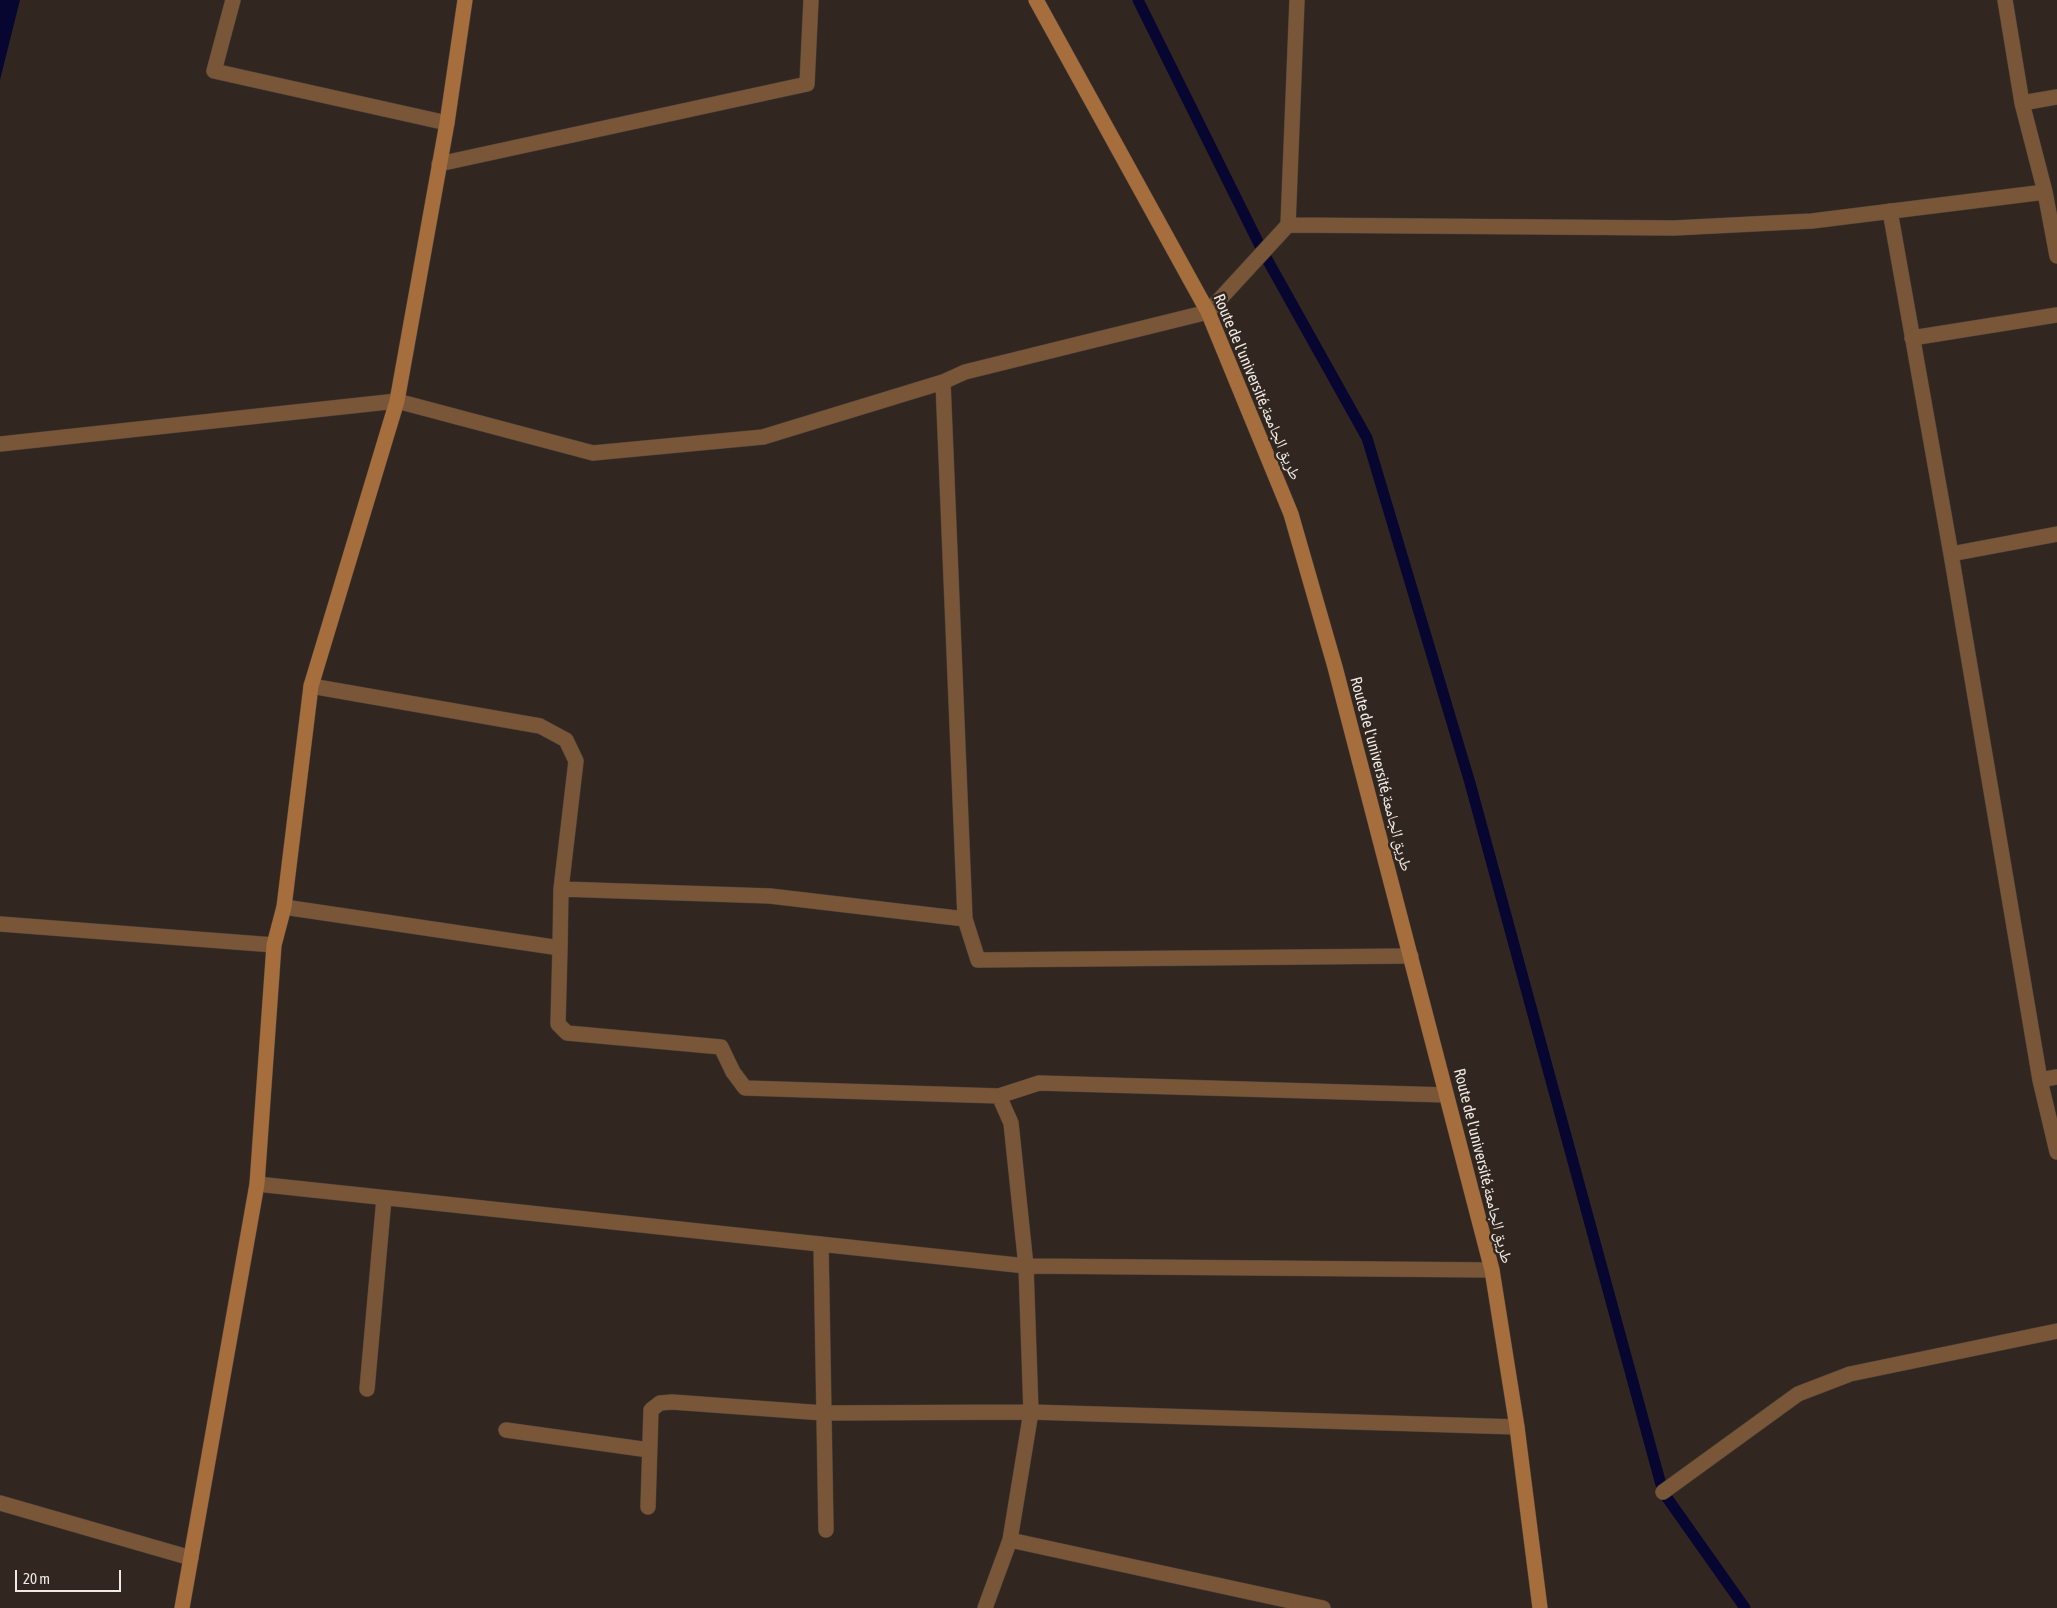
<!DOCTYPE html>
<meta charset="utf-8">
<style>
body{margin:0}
#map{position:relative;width:2057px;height:1608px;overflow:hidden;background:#312720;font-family:"Asap Condensed",sans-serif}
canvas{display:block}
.scale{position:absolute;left:15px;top:1570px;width:106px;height:22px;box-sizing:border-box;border:2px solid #f0e9e4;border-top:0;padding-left:6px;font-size:15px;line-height:18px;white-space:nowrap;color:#f0e9e4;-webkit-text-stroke:4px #312720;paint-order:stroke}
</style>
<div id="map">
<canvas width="2057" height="1608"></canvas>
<div class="scale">20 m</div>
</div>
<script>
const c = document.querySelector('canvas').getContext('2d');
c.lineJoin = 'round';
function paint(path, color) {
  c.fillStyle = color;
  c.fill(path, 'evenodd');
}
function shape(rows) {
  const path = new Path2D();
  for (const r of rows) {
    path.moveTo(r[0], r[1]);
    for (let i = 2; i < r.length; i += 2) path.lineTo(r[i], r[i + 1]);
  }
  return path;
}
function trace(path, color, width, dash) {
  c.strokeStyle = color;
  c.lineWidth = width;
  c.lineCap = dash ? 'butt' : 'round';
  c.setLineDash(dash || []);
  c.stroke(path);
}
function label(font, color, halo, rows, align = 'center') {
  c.font = font + ' "Asap Condensed","Noto Naskh Arabic",sans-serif';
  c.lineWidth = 5;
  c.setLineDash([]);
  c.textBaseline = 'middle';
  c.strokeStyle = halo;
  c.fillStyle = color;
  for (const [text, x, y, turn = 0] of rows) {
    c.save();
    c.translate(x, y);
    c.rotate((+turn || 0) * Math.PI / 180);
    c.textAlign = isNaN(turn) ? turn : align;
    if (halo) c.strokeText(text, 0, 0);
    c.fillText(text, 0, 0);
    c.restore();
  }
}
const water = shape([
 [0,0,20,0,0,80]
]);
const stream = shape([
 [1138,0,1263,252,1367,438,1470,783,1663,1492,1745,1608]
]);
const street = shape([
 [233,0,214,71,447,123],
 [2005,0,2022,103,2045,192,2057,256],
 [2022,103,2057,97],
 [439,164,807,84,811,0],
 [1890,211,1951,554,2040,1080,2057,1152],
 [1288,225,1674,228,1812,221,2045,192],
 [1912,338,2057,315],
 [943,382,965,372,1208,312,1288,225,1297,0],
 [0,444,397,401,593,453,763,437,943,382,965,919],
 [1951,554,2057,534],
 [561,889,770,896,965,919,978,960,1411,956],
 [284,907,560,948,561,889,576,761,566,740,540,726,311,686],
 [0,924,274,945],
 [2040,1080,2057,1077],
 [999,1096,1039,1083,1446,1095],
 [257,1184,1026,1266,1011,1123,999,1096,745,1088,733,1072,721,1047,567,1033,558,1024,560,948],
 [821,1244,826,1530],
 [1492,1270,1026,1266,1031,1412,1517,1427],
 [367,1389,384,1198],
 [506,1430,649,1450],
 [1663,1492,1798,1394,1850,1374,2057,1331],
 [0,1503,191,1558],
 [648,1507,651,1410,660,1403,672,1402,824,1413,1031,1412,1010,1540,1323,1608],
 [985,1608,1010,1540]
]);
const secondary = shape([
 [1036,0,1208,312,1291,514,1335,667,1492,1270,1517,1427,1540,1608],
 [182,1608,257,1184,274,945,284,907,311,686,397,401,447,123,465,0]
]);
const streetNames = [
 ["Route de l'université,طريق الجامعة",1257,387,67],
 ["Route de l'université,طريق الجامعة",1381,774,75],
 ["Route de l'université,طريق الجامعة",1483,1166,76]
];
paint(water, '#070631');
trace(stream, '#070631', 11);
trace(street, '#4c423b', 16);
trace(secondary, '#4c423b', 16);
trace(street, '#7a5639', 15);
trace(secondary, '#a66e3d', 15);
label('16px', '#f0e9e4', '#312720', streetNames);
</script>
